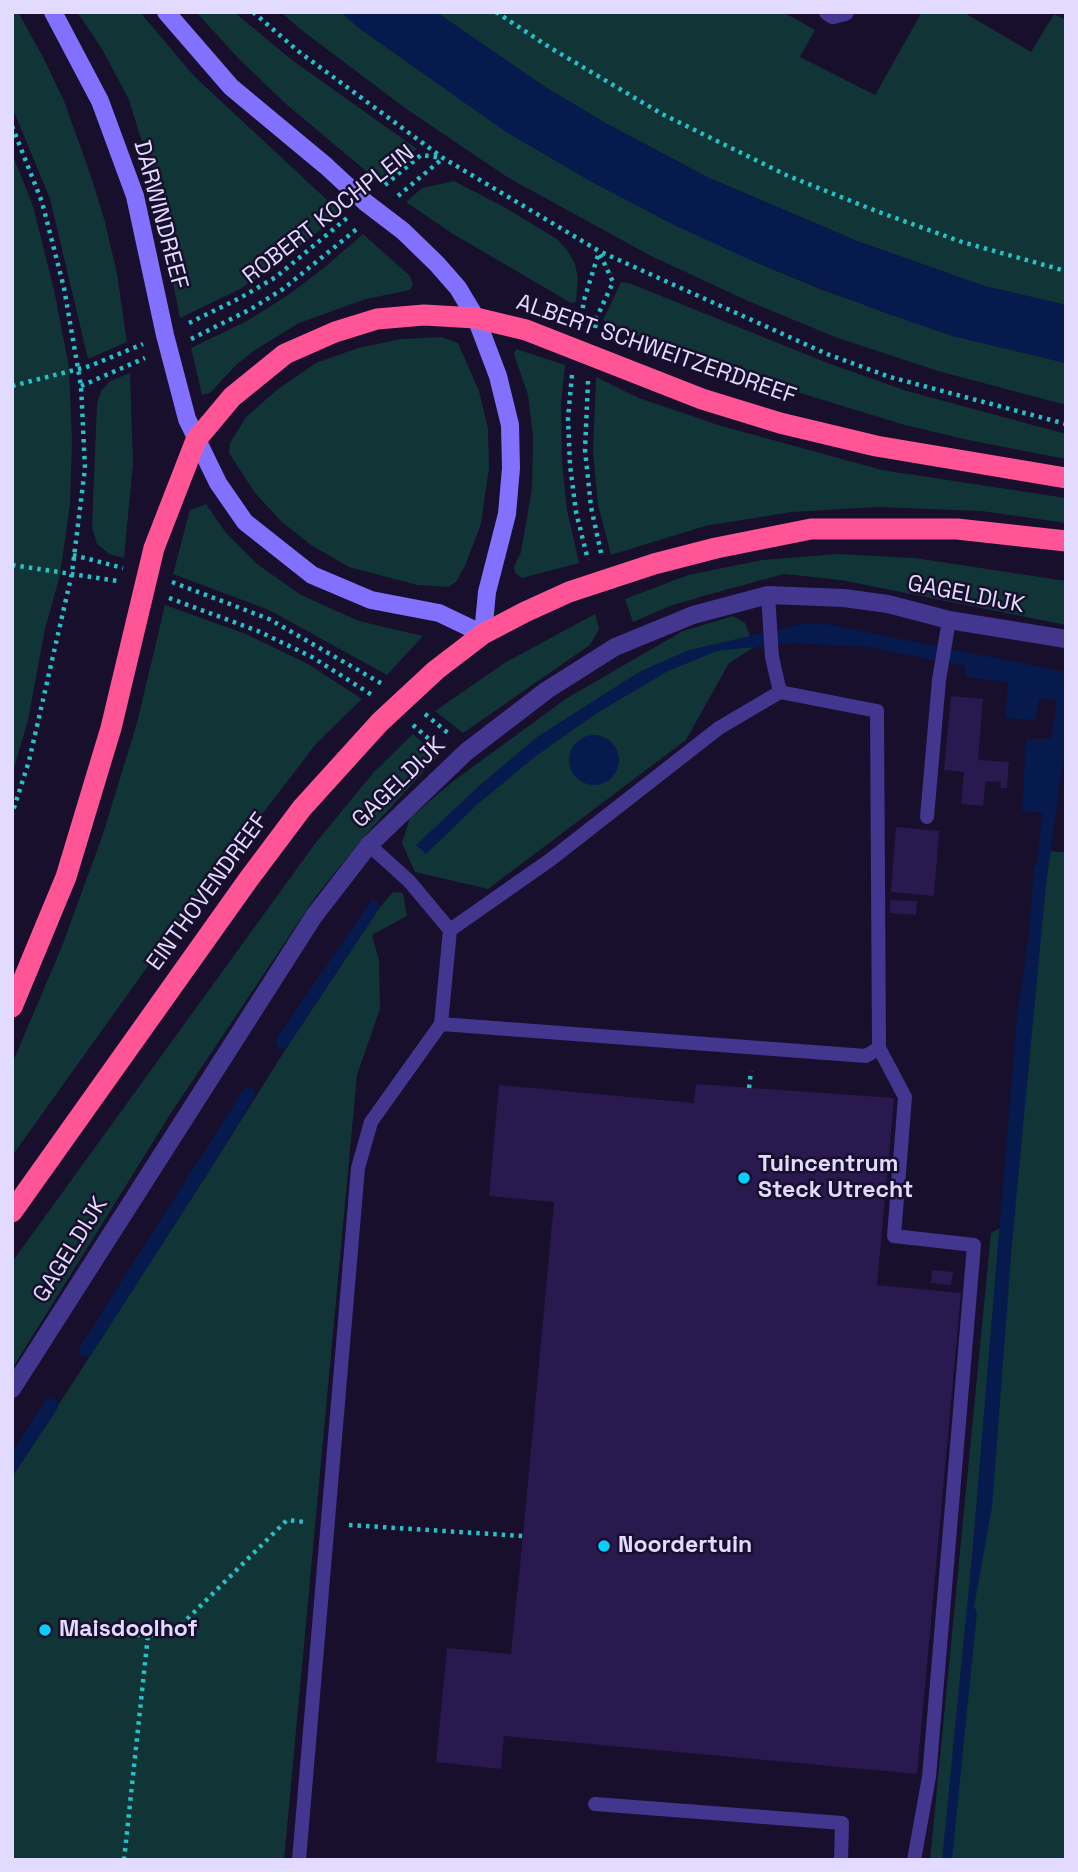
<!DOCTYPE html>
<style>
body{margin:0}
#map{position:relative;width:1078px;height:1872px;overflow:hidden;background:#170f2c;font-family:"Space Grotesk",sans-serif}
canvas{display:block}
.frame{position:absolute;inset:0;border:14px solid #e2daff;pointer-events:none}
</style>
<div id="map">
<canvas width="1078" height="1872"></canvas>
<div class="frame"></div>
</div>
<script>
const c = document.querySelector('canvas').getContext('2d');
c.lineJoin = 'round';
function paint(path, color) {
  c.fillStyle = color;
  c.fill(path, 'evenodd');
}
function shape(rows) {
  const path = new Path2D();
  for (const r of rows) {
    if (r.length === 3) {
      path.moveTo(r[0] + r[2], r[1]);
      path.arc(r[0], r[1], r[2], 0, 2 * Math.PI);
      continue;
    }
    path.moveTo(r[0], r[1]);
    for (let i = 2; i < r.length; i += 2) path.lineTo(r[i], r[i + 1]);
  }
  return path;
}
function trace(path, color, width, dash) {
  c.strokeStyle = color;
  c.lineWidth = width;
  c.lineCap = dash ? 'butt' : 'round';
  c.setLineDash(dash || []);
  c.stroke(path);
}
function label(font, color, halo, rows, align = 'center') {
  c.font = font + ' "Space Grotesk",sans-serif';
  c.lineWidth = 5;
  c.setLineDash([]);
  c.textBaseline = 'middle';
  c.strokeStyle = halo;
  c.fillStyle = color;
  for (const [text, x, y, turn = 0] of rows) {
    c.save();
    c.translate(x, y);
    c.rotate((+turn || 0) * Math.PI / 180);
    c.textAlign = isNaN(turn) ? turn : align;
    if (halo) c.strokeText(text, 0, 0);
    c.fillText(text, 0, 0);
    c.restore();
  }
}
const green = shape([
 [12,12,18,12,43,57,64,101,91,176,105,222,117,274,127,342,88,359,50,199,12,107],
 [77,12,140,12,194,76,341,213,283,260,240,289,180,318,150,168,129,100,102,49],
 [196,12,234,12,292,60,417,149,379,182,286,104,239,59],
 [281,12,341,12,359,28,505,131,594,183,755,262,823,290,953,336,1066,363,1066,405,938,371,835,337,748,301,651,256,507,177,405,108,300,29],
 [436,12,783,12,815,30,800,57,875,95,922,12,963,12,1031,52,1054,14,1066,20,1066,305,984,286,857,241,709,178,607,124,545,87],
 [12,153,33,206,54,290,69,367,72,439,70,505,60,575,45,629,28,720,12,775],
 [454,181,504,207,557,239,567,250,575,264,578,278,576,302,571,303,453,234,406,202,422,188],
 [363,234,410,276,413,285,410,290,366,299,299,323,255,350,236,365,210,393,202,395,191,348,247,321,291,293,325,267],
 [621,282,629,283,825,362,907,391,1066,434,1066,459,968,440,905,425,764,382,664,347,603,320],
 [441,337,458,343,479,391,488,429,489,468,481,524,465,566,456,582,448,587,417,585,349,567,311,545,282,522,255,493,229,453,230,443,246,417,278,389,316,363,358,348,401,339],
 [516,349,565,365,561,404,562,462,567,510,579,563,522,578,515,573,514,567,521,552,532,488,533,437,528,395,514,354],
 [130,373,133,464,124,558,109,554,97,544,92,527,97,404,101,391,110,381],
 [596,377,639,398,718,425,882,470,1066,498,1066,523,981,511,876,507,792,512,705,526,611,555,598,505,593,451],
 [206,504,226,533,257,564,301,595,359,621,423,636,387,675,269,610,173,574,190,510],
 [837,554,915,558,1066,581,1066,625,841,580,784,574,707,595,670,606,633,622,625,599,688,575,762,560],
 [165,605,246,634,308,664,362,699,316,744,186,913,12,1156,12,1064,62,946,102,837,137,723],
 [595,614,599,629,590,645,463,733,435,711,506,662],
 [733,616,745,623,754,647,729,663,686,740,488,889,415,872,402,843,410,818,452,782,567,698,683,631],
 [413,734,438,756,369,831,316,896,171,1113,12,1369,12,1262,314,845,373,773],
 [1042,851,1066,852,1066,1860,930,1860,991,1233,1005,1225],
 [393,892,403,893,407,916,372,935,379,961,380,1009,357,1075,284,1860,12,1860,12,1477,206,1176,287,1047,380,907]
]);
const water = shape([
 [341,12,436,12,545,87,607,124,709,178,857,241,984,286,1066,305,1066,363,953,336,885,313,755,262,674,225,594,183,505,131,359,28],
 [803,624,825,624,1066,672,1066,739,1046,885,1012,1243,992,1507,974,1607,977,1612,952,1860,942,1860,972,1556,1017,1016,1029,935,1034,866,1037,865,1042,813,1022,811,1026,739,1051,739,1057,700,1039,698,1035,720,1005,718,1008,682,965,677,965,666,867,647,792,643,717,651,668,671,597,713,536,756,479,803,426,854,416,845,479,786,537,737,639,672,689,650],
 [594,760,25],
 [373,898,380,907,287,1047,282,1049,277,1046,276,1039],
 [249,1087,255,1091,255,1096,206,1176,91,1355,86,1357,80,1355,79,1348,244,1089],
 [52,1398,57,1402,58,1408,12,1477,12,1453,45,1400]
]);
const building = shape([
 [951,696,983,699,978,760,1009,762,1007,788,1000,788,1001,782,986,781,983,806,961,804,964,772,944,770],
 [896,827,939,831,934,896,891,892],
 [890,900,917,901,916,915,890,913],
 [696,1084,894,1098,877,1285,961,1293,917,1774,504,1736,501,1769,436,1762,447,1648,511,1654,523,1536,554,1202,489,1196,499,1085,694,1103],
 [932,1270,953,1272,951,1285,931,1283]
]);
const path = shape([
 [253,12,298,51,443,158,599,251,827,354,890,377,1066,424],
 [496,12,549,47,662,114,786,175,876,211,962,242,1066,271],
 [12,126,42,202,64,288,81,386,85,468,72,573,29,761,12,814],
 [385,185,421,155,442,158],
 [398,196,442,159],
 [189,323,240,298,276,277,347,218],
 [580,325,584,300,599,252],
 [595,328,597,317,613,282,599,252],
 [191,339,251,309,283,289,358,228],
 [572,375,568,418,570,465,576,512,588,560],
 [588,381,585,450,591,507,601,553],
 [12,386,90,366,143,344],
 [81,386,145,358],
 [73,555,123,568],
 [12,565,118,581],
 [172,582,269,619,384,685],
 [169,598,258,631,312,657,372,695],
 [425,714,448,733],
 [413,725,438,747],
 [749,1088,751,1071],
 [349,1525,523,1536],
 [136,1635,148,1635],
 [124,1860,148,1635,171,1635,287,1520,305,1522]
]);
const lane = shape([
 [768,595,772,657,780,692],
 [927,817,939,680,949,620],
 [441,1024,866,1056,879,1048,877,711,780,692,719,728,550,860,450,930],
 [879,1048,905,1097,894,1236,974,1245,929,1777,914,1860],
 [595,1804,842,1823,841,1860],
 [299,1860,358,1168,371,1122,441,1024,450,930,409,881,369,845]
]);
const street = shape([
 [828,12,833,15,845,12],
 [12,1389,314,916,369,845,466,752,547,690,615,647,693,615,768,595,844,598,888,604,949,620,1066,639]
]);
const secondary = shape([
 [53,12,100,101,135,196,165,335,187,419,218,483,245,522,312,575,371,600,439,613,483,634,487,592,507,514,511,468,510,425,498,376,476,318,458,288,437,264,403,231,365,202,326,166,231,87,166,12]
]);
const highway = shape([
 [12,1007,66,877,111,728,154,548,196,440,232,397,285,354,335,332,377,319,424,315,476,318,526,330,702,399,780,423,876,446,1066,478],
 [12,1212,248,880,302,808,380,722,436,670,483,634,525,612,569,592,654,564,716,548,811,529,957,529,1066,541]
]);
const markers = [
 [744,1178,7,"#06ceff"],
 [604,1546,7,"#06ceff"],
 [45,1630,7,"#06ceff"]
];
const streetNames = [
 ["DARWINDREEF",160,215,75],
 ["ROBERT KOCHPLEIN",329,215,-38],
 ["ALBERT SCHWEITZERDREEF",656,350,19],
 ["GAGELDIJK",966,595,11],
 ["GAGELDIJK",399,783,-44],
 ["EINTHOVENDREEF",208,892,-54],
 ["GAGELDIJK",71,1250,-58]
];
const poiNames = [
 ["Tuincentrum",758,1165],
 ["Steck Utrecht",758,1191],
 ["Noordertuin",618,1546],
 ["Maisdoolhof",59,1630]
];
paint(green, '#113437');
paint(water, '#061a4d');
paint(building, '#29194f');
trace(path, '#26c1c6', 4.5, [3.5, 5]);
trace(lane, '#42368e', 14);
trace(street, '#42368e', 18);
trace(secondary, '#8271ff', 18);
trace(highway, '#ff5596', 21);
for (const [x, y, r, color] of markers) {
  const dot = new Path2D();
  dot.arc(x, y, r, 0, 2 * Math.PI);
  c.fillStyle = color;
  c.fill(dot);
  trace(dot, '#170f2c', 2.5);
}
label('23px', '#e2daff', '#170f2c', streetNames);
label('bold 23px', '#e2daff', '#170f2c', poiNames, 'left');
</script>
